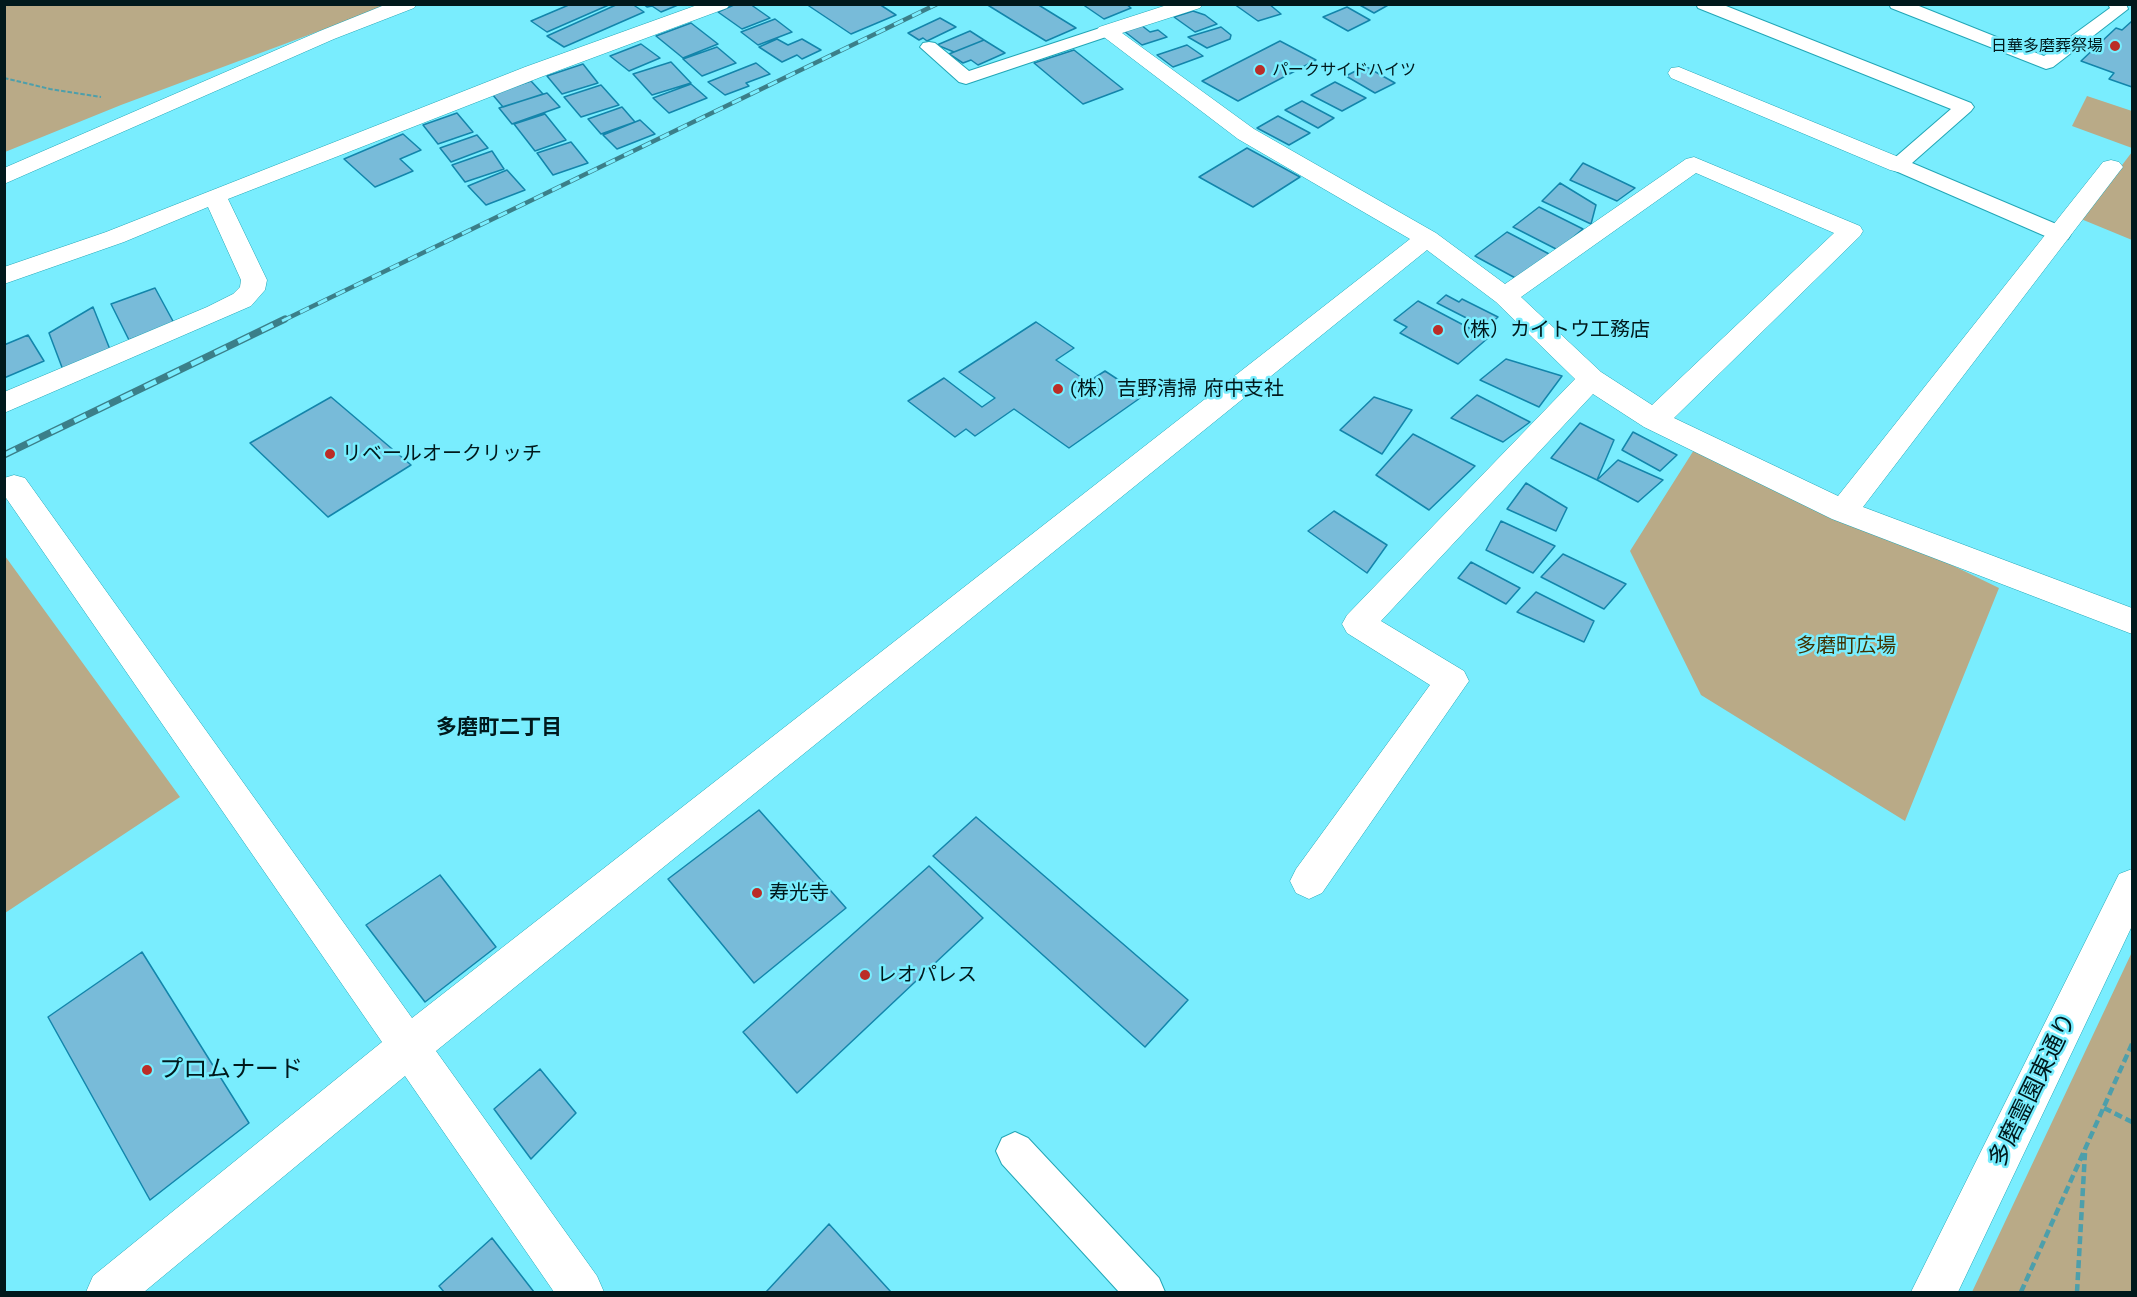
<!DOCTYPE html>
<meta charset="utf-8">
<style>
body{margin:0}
#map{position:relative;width:2137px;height:1297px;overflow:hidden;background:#79edfe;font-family:"Work Sans",sans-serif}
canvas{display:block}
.frame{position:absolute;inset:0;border:6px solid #01191c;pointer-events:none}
</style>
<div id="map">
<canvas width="2137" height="1297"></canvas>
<div class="frame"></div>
</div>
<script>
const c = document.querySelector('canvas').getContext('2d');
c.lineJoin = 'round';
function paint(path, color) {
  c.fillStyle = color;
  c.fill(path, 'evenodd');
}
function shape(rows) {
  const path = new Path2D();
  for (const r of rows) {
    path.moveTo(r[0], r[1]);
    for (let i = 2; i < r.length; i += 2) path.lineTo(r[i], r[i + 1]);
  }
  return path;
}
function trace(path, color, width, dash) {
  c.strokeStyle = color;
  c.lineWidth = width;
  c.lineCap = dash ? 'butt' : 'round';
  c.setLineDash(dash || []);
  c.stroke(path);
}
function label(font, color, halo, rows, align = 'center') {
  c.font = font + ' "Work Sans","Noto Sans JP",sans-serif';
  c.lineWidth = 5;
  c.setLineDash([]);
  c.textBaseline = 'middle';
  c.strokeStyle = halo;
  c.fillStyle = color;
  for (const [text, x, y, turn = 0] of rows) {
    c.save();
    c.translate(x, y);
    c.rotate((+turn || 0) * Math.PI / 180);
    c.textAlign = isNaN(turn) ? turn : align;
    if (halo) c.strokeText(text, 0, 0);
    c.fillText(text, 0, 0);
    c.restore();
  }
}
const green = shape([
 [4,5,389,5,121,105,5,152],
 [2087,96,2132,111,2132,148,2072,126],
 [2132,152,2132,240,2081,219],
 [1699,442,1999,588,1905,821,1701,695,1630,551],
 [5,556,180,797,5,913,4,913],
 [2132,952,2132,1292,1972,1292]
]);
const building = shape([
 [571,4,611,4,547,32,531,21,571,4],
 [618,4,632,4,644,12,564,47,547,36,618,4],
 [643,4,677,4,678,5,661,12,652,6,647,7,643,4],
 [736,4,750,4,770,18,742,29,718,12,736,4],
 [806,4,879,4,896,15,851,34,806,4],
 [986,4,1037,4,1076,28,1046,41,986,4],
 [1082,4,1126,4,1131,8,1104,19,1082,4],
 [1234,4,1269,4,1281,14,1258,21,1234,4],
 [1358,4,1390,4,1374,13,1358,4],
 [1347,7,1370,20,1348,31,1323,17,1347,7],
 [1193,11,1205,15,1217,24,1195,32,1174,17,1193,11],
 [940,18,956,27,927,41,923,38,919,40,908,33,940,18],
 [775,19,792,32,758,45,741,32,775,19],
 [2132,21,2132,87,2109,79,2114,73,2081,61,2116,28,2122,30,2132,21],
 [691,23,718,44,683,58,656,36,691,23],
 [1141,25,1150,32,1158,30,1167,37,1142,45,1124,31,1141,25],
 [1221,27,1231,35,1230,39,1207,48,1188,37,1221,27],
 [970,31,984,40,954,52,937,45,970,31],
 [777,39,788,45,802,39,821,50,802,59,797,55,782,62,759,47,777,39],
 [984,40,1005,53,978,65,971,60,963,63,949,54,984,40],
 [1280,41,1316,60,1238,101,1202,81,1280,41],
 [641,44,660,58,629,71,610,56,641,44],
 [1187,45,1203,56,1173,67,1157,55,1187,45],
 [717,47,736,63,702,76,683,59,717,47],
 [1074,50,1123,89,1083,104,1034,63,1074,50],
 [671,62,691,83,652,95,633,74,671,62],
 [756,63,770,74,746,83,749,86,725,95,708,82,756,63],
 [583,64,598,83,562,94,547,76,583,64],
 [1365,66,1395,83,1375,93,1346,76,1365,66],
 [531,81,543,94,503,107,492,94,531,81],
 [1335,82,1366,98,1342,111,1311,95,1335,82],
 [691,84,707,98,669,113,653,98,691,84],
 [601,85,619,105,581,117,564,97,601,85],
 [547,93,560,107,512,124,499,108,547,93],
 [1302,101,1334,118,1318,128,1285,110,1302,101],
 [622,107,635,122,601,134,588,119,622,107],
 [457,113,473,132,438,144,423,125,457,113],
 [545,114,566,140,535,151,514,124,545,114],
 [1278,116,1310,133,1289,145,1257,128,1278,116],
 [640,120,655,134,617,149,603,135,640,120],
 [403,134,421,150,400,159,413,171,375,187,344,159,403,134],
 [477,135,488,148,451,162,440,148,477,135],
 [571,142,588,163,553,175,537,153,571,142],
 [1247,148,1300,177,1253,207,1199,177,1247,148],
 [492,151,504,169,465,182,452,165,492,151],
 [1583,163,1635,188,1617,201,1570,180,1583,163],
 [507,170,525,190,486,205,468,186,507,170],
 [1560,183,1596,205,1591,224,1542,201,1560,183],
 [1539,207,1583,229,1558,250,1513,227,1539,207],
 [1507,232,1551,255,1519,280,1475,256,1507,232],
 [155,288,174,323,129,340,111,304,155,288],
 [1446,295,1459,302,1462,299,1498,317,1486,328,1437,303,1446,295],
 [1418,301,1488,338,1458,364,1400,333,1407,327,1394,320,1418,301],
 [93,307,111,352,63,370,49,333,93,307],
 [1036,322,1074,348,1056,360,1088,382,1105,371,1143,396,1069,448,1014,409,975,436,966,429,955,437,908,401,944,378,982,407,995,398,959,372,1036,322],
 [28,335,44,361,4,378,4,345,28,335],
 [1506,359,1562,376,1539,407,1480,380,1506,359],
 [1477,395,1530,422,1503,442,1451,418,1477,395],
 [331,397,411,465,328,517,250,443,331,397],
 [1374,397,1412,410,1382,454,1340,430,1374,397],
 [1580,423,1614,440,1597,480,1551,458,1580,423],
 [1633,432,1677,455,1660,471,1622,450,1633,432],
 [1413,434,1475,466,1429,510,1376,475,1413,434],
 [1618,460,1663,480,1638,502,1597,480,1618,460],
 [1526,483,1567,508,1556,531,1507,509,1526,483],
 [1334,511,1387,545,1367,573,1308,531,1334,511],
 [1501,521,1555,546,1533,573,1486,550,1501,521],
 [1563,554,1626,584,1604,609,1541,577,1563,554],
 [1471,562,1520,588,1506,604,1458,578,1471,562],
 [1536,592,1594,621,1584,642,1517,612,1536,592],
 [759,810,846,908,754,983,668,879,759,810],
 [976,817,1188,1000,1145,1047,933,856,976,817],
 [929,866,983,918,797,1093,743,1032,929,866],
 [440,875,496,947,425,1002,366,925,440,875],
 [142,952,249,1123,150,1200,48,1017,142,952],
 [540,1069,576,1113,531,1159,494,1109,540,1069],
 [829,1224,891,1292,766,1292,829,1224],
 [492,1238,534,1292,444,1292,439,1286,492,1238]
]);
const pathFar1 = shape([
 [4,78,50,89,101,97]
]);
const path = shape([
 [2104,1108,2132,1122],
 [2021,1292,2132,1044],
 [2077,1292,2085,1153]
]);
const service = shape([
 [1696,4,1721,4,1971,103,1974,107,1971,111,1912,163,2068,229,2071,234,2068,239,2060,241,2052,239,1891,169,1888,165,1891,161,1951,109,1698,8,1696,4],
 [1889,4,1914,4,2044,56,2110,8,2108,4,2126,4,2128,9,2053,67,2046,69,1891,8,1889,4],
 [1106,26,1112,27,1115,31,1112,35,966,84,959,82,920,47,923,43,929,42,935,43,969,71,1106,26],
 [1015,1132,1028,1138,1159,1278,1165,1292,1119,1292,1002,1164,996,1151,1002,1138,1015,1132]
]);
const minor = shape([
 [387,4,417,4,414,8,334,39,4,184,4,168,320,31,387,4],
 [700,4,730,4,727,8,541,77,228,199,267,280,265,290,251,306,4,413,4,392,207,307,233,294,240,287,241,280,208,207,124,242,4,284,4,267,106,232,525,67,700,4],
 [1170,4,1203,4,1200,8,1122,33,1254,129,1436,233,1505,284,1686,159,1694,157,1860,226,1863,231,1860,236,1674,418,1838,496,2103,162,2111,160,2119,162,2123,167,2119,172,1863,507,2132,608,2132,634,1832,519,1644,427,1593,394,1381,621,1464,671,1469,681,1322,893,1309,899,1296,893,1290,881,1296,869,1430,685,1347,633,1342,624,1347,615,1575,379,1496,302,1427,250,436,1051,597,1276,604,1292,554,1292,405,1076,144,1292,86,1292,93,1276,382,1042,4,495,4,478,14,475,25,478,412,1018,1410,239,1238,139,1096,31,1099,27,1170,4],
 [1696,173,1834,233,1652,405,1601,372,1521,297,1696,173],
 [1679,67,1906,160,1910,165,1906,170,1898,172,1890,170,1671,78,1668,73,1671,68,1679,67],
 [2132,869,2132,926,1958,1292,1911,1292,2119,874,2132,869]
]);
const railFar1 = shape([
 [282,321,937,4]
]);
const rail = shape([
 [4,455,285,319]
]);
const markers = [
 [2115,46,6,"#bb2d27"],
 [1260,70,6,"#bb2d27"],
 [1438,330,6,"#bb2d27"],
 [1058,389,6,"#bb2d27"],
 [330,454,6,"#bb2d27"],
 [757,893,6,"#bb2d27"],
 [865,975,6,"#bb2d27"],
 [147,1070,6,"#bb2d27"]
];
const farPoinames = [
 ["日華多磨葬祭場",2103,46],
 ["パークサイドハイツ",1272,70,"left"]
];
const poiNames = [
 ["（株）カイトウ工務店",1450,330],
 ["(株）吉野清掃 府中支社",1070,389],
 ["リベールオークリッチ",342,454],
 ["寿光寺",769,893],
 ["レオパレス",877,975]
];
const parkNames = [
 ["多磨町広場",1846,646]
];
const neighbourhoodNames = [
 ["多磨町二丁目",499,728]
];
const nearPoinames = [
 ["プロムナード",159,1070]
];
const nearStreetnames = [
 ["多磨霊園東通り",2033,1090,-64]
];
paint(green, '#b9aa87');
paint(building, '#78bbd9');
trace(building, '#1385ab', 1.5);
trace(service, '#22a6b6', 2);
trace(minor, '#22a6b6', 1);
trace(pathFar1, '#4d9fab', 2, [4.5, 2]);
trace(path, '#4d9fab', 4.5, [8, 4]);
paint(service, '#fff');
paint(minor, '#fff');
trace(railFar1, '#3b7f89', 4.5);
trace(rail, '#3b7f89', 7);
trace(railFar1, '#79edfe', 3, [10]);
trace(rail, '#79edfe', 4.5, [13]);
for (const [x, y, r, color] of markers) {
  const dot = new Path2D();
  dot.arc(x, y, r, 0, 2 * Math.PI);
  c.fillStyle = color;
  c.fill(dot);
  trace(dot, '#79edfe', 2);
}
label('16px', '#01191c', '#79edfe', farPoinames, 'right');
label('20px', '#01191c', '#79edfe', poiNames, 'left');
label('20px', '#413100', '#79edfe', parkNames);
label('bold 21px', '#01191c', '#79edfe', neighbourhoodNames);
label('24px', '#01191c', '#79edfe', nearPoinames, 'left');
label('24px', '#01191c', '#79edfe', nearStreetnames);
</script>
